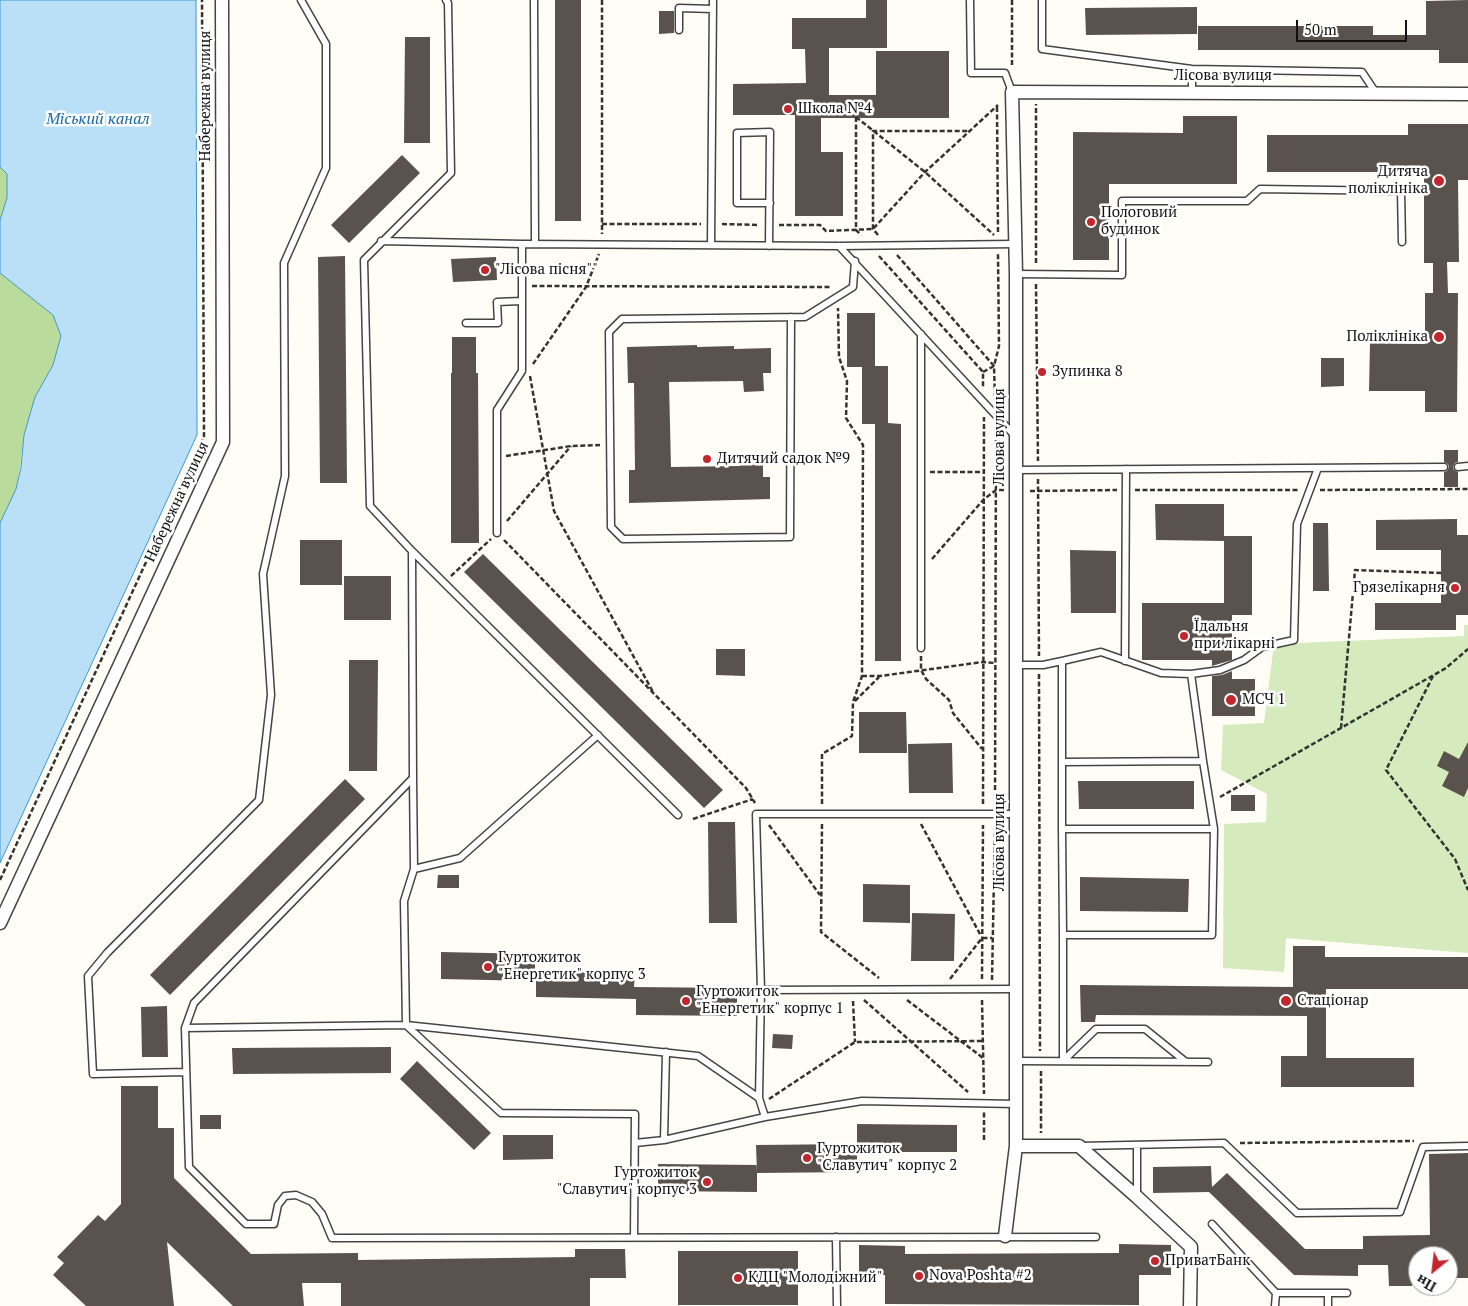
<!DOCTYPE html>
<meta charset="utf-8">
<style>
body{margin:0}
#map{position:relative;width:1468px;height:1306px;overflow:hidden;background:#fffdf5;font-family:"PT Serif",serif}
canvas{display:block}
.north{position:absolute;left:1408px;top:1246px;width:50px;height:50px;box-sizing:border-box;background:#fff;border:1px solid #a0a0a0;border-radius:50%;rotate:209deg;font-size:14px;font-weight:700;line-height:20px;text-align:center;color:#111}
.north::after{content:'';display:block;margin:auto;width:18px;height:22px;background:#c4262e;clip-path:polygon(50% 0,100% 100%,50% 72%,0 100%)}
.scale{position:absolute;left:1296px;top:20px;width:111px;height:22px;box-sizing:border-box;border:2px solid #111;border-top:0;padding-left:6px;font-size:15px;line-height:18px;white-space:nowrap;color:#111;-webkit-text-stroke:4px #fff;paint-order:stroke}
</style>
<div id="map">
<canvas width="1468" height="1306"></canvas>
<div class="north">Пн</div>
<div class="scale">50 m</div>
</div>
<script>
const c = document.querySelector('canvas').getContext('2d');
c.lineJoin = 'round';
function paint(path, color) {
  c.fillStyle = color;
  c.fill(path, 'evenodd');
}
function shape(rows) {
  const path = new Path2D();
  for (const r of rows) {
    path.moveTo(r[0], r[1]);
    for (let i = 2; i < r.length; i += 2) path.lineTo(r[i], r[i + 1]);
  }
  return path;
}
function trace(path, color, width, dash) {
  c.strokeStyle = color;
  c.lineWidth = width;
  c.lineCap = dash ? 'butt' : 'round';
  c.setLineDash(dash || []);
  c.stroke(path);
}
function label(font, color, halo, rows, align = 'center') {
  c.font = font + ' "PT Serif",serif';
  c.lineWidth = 5;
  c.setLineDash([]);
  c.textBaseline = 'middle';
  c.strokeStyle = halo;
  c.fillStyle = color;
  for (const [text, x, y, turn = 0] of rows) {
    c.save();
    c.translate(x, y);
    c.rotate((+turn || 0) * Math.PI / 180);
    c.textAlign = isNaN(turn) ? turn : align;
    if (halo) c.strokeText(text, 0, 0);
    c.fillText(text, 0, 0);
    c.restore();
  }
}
const green = shape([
 [1464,625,1468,625,1468,953,1286,938,1284,972,1223,968,1224,824,1266,822,1267,794,1221,770,1223,725,1264,723,1274,644,1464,636]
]);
const forest = shape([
 [0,167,7,174,7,198,0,220],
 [0,273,53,315,61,336,53,365,35,397,24,435,20,467,16,489,0,523]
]);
const water = shape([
 [0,0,196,0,197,435,0,863,0,523,16,489,21,467,24,435,35,397,53,365,61,336,53,315,0,273,0,220,7,198,7,174,0,167,0,0]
]);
const building = shape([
 [555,0,581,0,581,221,555,221],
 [866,0,887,0,887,48,829,48,829,95,876,95,876,51,949,51,949,118,821,118,821,152,843,152,843,216,795,216,795,115,733,115,733,84,806,83,805,49,792,49,792,18,866,18],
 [1468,0,1468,63,1439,63,1439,50,1198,50,1198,26,1373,26,1373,35,1426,35,1426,1],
 [1197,7,1197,34,1086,35,1085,8],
 [659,11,674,11,674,33,659,34],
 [405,37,430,37,430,143,404,143],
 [1183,116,1237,116,1237,184,1109,184,1109,260,1073,260,1073,132,1183,133],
 [1408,124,1468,124,1468,180,1458,180,1459,262,1447,262,1448,293,1458,293,1457,412,1425,412,1425,391,1369,391,1370,343,1425,344,1425,293,1433,293,1433,263,1424,263,1424,172,1267,172,1267,135,1408,135],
 [402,155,420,173,349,243,331,225],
 [345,256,347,483,320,483,318,257],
 [496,257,497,280,453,282,451,259],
 [847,313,875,313,875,366,888,366,888,423,901,424,901,661,875,661,875,424,862,424,862,367,847,367],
 [452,337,476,337,476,373,478,373,479,543,451,543,451,373,452,373],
 [697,345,697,347,734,346,734,349,771,348,771,373,763,373,764,391,744,392,743,381,669,382,671,467,740,466,740,458,763,458,763,477,770,477,770,499,629,503,629,470,635,470,634,383,628,383,627,347],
 [1321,358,1344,358,1344,386,1321,387],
 [1444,450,1458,450,1458,462,1455,463,1453,467,1454,470,1458,472,1458,487,1444,487,1444,472,1447,471,1449,467,1448,464,1444,462],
 [1155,504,1224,504,1224,536,1252,536,1252,615,1232,615,1232,660,1212,666,1212,660,1142,660,1142,603,1224,603,1224,541,1156,540],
 [1457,519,1457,535,1468,535,1468,615,1456,615,1456,630,1375,630,1375,603,1441,603,1441,550,1376,550,1376,520],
 [1313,523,1328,523,1329,591,1313,591],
 [300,540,342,540,342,585,300,585],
 [1070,550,1116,551,1116,613,1071,613],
 [483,554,723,790,704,808,464,572],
 [344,576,391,576,391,620,344,620],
 [716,649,745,649,745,676,716,675],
 [349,660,378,660,377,771,349,771],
 [1232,671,1232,679,1255,679,1255,716,1212,716,1212,676,1222,675],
 [859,712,906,712,907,753,859,753],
 [1468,742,1468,788,1464,797,1442,786,1449,772,1437,766,1444,751,1459,759],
 [952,743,953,793,909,793,908,744],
 [345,779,365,799,170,995,150,975],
 [1078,781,1194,781,1194,809,1079,809],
 [1231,795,1255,795,1255,811,1231,811],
 [708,822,735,822,737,923,709,923],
 [438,875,459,875,459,888,437,888],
 [1080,877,1189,879,1188,912,1080,911],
 [863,884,910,885,910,923,863,922],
 [912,913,955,914,954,961,911,961],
 [1293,946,1325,946,1325,957,1468,957,1468,989,1326,989,1326,1058,1414,1058,1414,1087,1281,1087,1281,1056,1307,1056,1307,1016,1096,1015,1095,1022,1081,1022,1080,985,1293,987],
 [441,952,535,954,535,981,441,979],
 [536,972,635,973,634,987,737,988,737,1016,636,1015,636,999,536,997],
 [167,1006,168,1057,142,1057,141,1007],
 [773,1034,793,1035,792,1049,772,1048],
 [391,1047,391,1073,233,1074,232,1048],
 [417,1061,491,1133,474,1150,400,1079],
 [121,1086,158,1086,158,1128,174,1128,174,1178,251,1254,358,1253,358,1260,575,1257,575,1249,625,1249,626,1278,590,1278,590,1306,341,1306,341,1283,302,1283,304,1306,233,1306,167,1242,174,1306,86,1306,53,1275,64,1263,57,1257,98,1215,105,1221,121,1204],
 [200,1115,221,1115,221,1129,200,1129],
 [857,1124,957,1125,957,1152,857,1152],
 [503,1135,553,1135,553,1159,503,1160],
 [857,1144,857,1172,757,1173,756,1145],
 [1468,1153,1468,1278,1448,1278,1448,1256,1418,1256,1418,1279,1412,1279,1412,1286,1389,1286,1388,1265,1358,1265,1358,1276,1294,1275,1209,1192,1153,1193,1153,1167,1211,1166,1212,1187,1227,1173,1305,1249,1363,1249,1363,1236,1430,1235,1429,1154],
 [658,1164,757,1165,757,1192,658,1191],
 [1119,1244,1171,1245,1171,1275,1139,1275,1139,1305,885,1304,885,1275,859,1275,859,1245,905,1246,905,1254,1119,1253],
 [678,1251,798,1251,798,1305,678,1305]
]);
const path = shape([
 [602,0,602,234],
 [1012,0,1012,66],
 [997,107,998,233],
 [856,117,856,230,861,235],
 [856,117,925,172,994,235],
 [602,224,701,224],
 [722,224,759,225],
 [779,225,820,225,826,231,873,229,925,172,998,105],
 [878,235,873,229,873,131,970,131],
 [897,255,994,366,995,400],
 [879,256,983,372,983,387],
 [1036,263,1036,104],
 [1036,284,1038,461],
 [532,286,832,287],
 [533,364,586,287,599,254],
 [983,372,994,366,999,346,998,254],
 [530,376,554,511,653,692],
 [506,456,571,446,600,445],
 [930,472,983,472],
 [1038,479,1039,656],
 [1135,490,1299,490],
 [1320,490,1468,489],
 [1030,491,1117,490],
 [507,521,571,446],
 [504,540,746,788,755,803],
 [932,559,984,499,996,490,1004,490],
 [451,576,491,539],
 [921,656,921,670,926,679,949,700,953,713,982,749],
 [1039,674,1040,1051],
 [862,676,880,676,983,662,995,663],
 [1433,676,1386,770,1455,859,1468,890],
 [855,701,879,677],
 [1341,728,1355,570,1441,573],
 [1220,797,1446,668,1468,649],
 [822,804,822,754,852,736,853,702,862,676,863,445,846,418,847,381,839,357,838,308],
 [983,804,984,417],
 [995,805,996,431],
 [693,819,753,799],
 [822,824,821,932,879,978],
 [921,824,981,936],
 [769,825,820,895],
 [0,880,204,436,202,0],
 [950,979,982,938,992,938],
 [982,979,983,825],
 [992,980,995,823],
 [864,1000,968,1092],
 [907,1000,983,1058],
 [982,1000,984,1094],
 [853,1001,855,1042],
 [1041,1071,1041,1133],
 [769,1099,855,1042,983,1041],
 [984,1140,984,1112],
 [1240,1143,1414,1141]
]);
const lane = shape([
 [534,0,535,244],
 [970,0,971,73,1005,73,1012,92],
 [1042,0,1042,49,1192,69,1362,72,1376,93],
 [679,30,679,8,713,9],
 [1192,69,1192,92],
 [381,241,522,244,839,246,1015,244],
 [711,245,713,0],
 [769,246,770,132,737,133,737,203,770,203],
 [839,246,1015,436],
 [1016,274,1122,275,1122,201,1247,201,1260,189,1401,191,1402,242],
 [791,317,790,537,623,539,611,527,609,332,622,319,805,317,853,287,855,261],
 [466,323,498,323,497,302,521,301],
 [921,334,921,648],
 [1458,467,1468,466],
 [1016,470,1444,467],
 [497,533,497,410,522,371,522,244],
 [412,551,678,815],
 [1062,661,1101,652,1161,673,1191,674,1203,761],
 [1125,661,1126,469],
 [1016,665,1043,665,1062,661,1062,762],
 [1191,674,1220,670,1244,660,1262,647,1294,640,1297,524,1318,468],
 [413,778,414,869,404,901,406,1025,698,1056,759,1098],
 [1062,829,1062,762,1203,761,1214,829],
 [414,869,460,858,598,735],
 [1063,935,1212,935,1214,829,1062,829,1063,935,1063,1061,1096,1029,1145,1029,1186,1062],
 [1016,989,761,990,756,814,1017,814],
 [761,990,759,1098,765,1117,862,1101,1016,1104],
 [185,1028,194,1003,413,778,412,551,370,506,364,260,451,173,448,3,446,0],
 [1016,1061,1208,1062],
 [185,1072,93,1074,88,976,107,953,259,800,271,695,263,574,285,476,284,263,326,168,326,44,301,0],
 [664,1140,666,1052],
 [635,1143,664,1140,765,1117],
 [1137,1145,1137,1196],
 [1080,1146,1224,1143,1297,1213,1400,1212,1423,1147,1468,1146],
 [1212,1224,1276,1293,1347,1293],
 [634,1236,635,1114,501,1113,406,1025,185,1028,189,1167,246,1224,274,1224,278,1205,285,1196,296,1195,312,1202,322,1214,332,1238,1096,1237],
 [836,1237,837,1306],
 [1275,1306,1276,1293],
 [1328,1306,1328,1293]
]);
const street = shape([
 [0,923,223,442,222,0],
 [1016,1146,1079,1146,1137,1197,1191,1247,1190,1306],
 [1005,1236,1016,1146,1016,274,1012,92,1468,94]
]);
const markers = [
 [788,109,5,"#c4262e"],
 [1439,181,6,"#c4262e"],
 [1091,222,5,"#c4262e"],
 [485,270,5,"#c4262e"],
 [1439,337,6,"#c4262e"],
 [1042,372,5,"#c4262e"],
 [707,459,5,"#c4262e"],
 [1455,588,5,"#c4262e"],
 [1184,636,5,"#c4262e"],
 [1231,700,6,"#c4262e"],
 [488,967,5,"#c4262e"],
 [686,1001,5,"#c4262e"],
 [1286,1001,6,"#c4262e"],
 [807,1158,5,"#c4262e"],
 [707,1182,5,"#c4262e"],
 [1155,1261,5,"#c4262e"],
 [919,1276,5,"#c4262e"],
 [738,1278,5,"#c4262e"]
];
const streetNames = [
 ["Лісова вулиця",1223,76],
 ["Набережна вулиця",206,96,-90],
 ["Лісова вулиця",1000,437,-90],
 ["Набережна вулиця",177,502,-65],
 ["Лісова вулиця",1000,842,-90]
];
const poiNames = [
 ["Школа №4",798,109],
 ["Дитяча",1428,172,"right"],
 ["поліклініка",1428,189,"right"],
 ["Пологовий",1101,213],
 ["будинок",1101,230],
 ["\"Лісова пісня\"\"",495,270],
 ["Поліклініка",1428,337,"right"],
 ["Зупинка 8",1052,372],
 ["Дитячий садок №9",717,459],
 ["Грязелікарня",1445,588,"right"],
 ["Їдальня",1194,627],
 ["при лікарні",1194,644],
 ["МСЧ 1",1242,700],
 ["Гуртожиток",498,958],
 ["\"Енергетик\" корпус 3",498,975],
 ["Гуртожиток",696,992],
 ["\"Енергетик\" корпус 1",696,1009],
 ["Стаціонар",1297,1001],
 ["Гуртожиток",817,1149],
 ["\"Славутич\" корпус 2",817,1166],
 ["Гуртожиток",697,1173,"right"],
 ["\"Славутич\" корпус 3",697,1190,"right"],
 ["ПриватБанк",1165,1261],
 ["Nova Poshta #2",929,1276],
 ["КДЦ \"Молодіжний\"",748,1278]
];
const waterNames = [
 ["Міський канал",98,119]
];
paint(green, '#d5ebbd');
paint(forest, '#b9dc9c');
paint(water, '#b9e0f7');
trace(water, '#3f96cf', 1);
paint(building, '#5a524d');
trace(lane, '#444', 9);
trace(street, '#444', 15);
trace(path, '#333', 2.5, [5, 2.5]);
trace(lane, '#fff', 6);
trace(street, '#fff', 12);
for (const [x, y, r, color] of markers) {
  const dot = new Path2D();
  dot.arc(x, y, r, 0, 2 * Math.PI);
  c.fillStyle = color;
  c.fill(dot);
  trace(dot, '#fff', 2);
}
label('15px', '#111', '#fff', streetNames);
label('15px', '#111', '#fff', poiNames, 'left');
label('italic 16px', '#1768a6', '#fff', waterNames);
</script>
